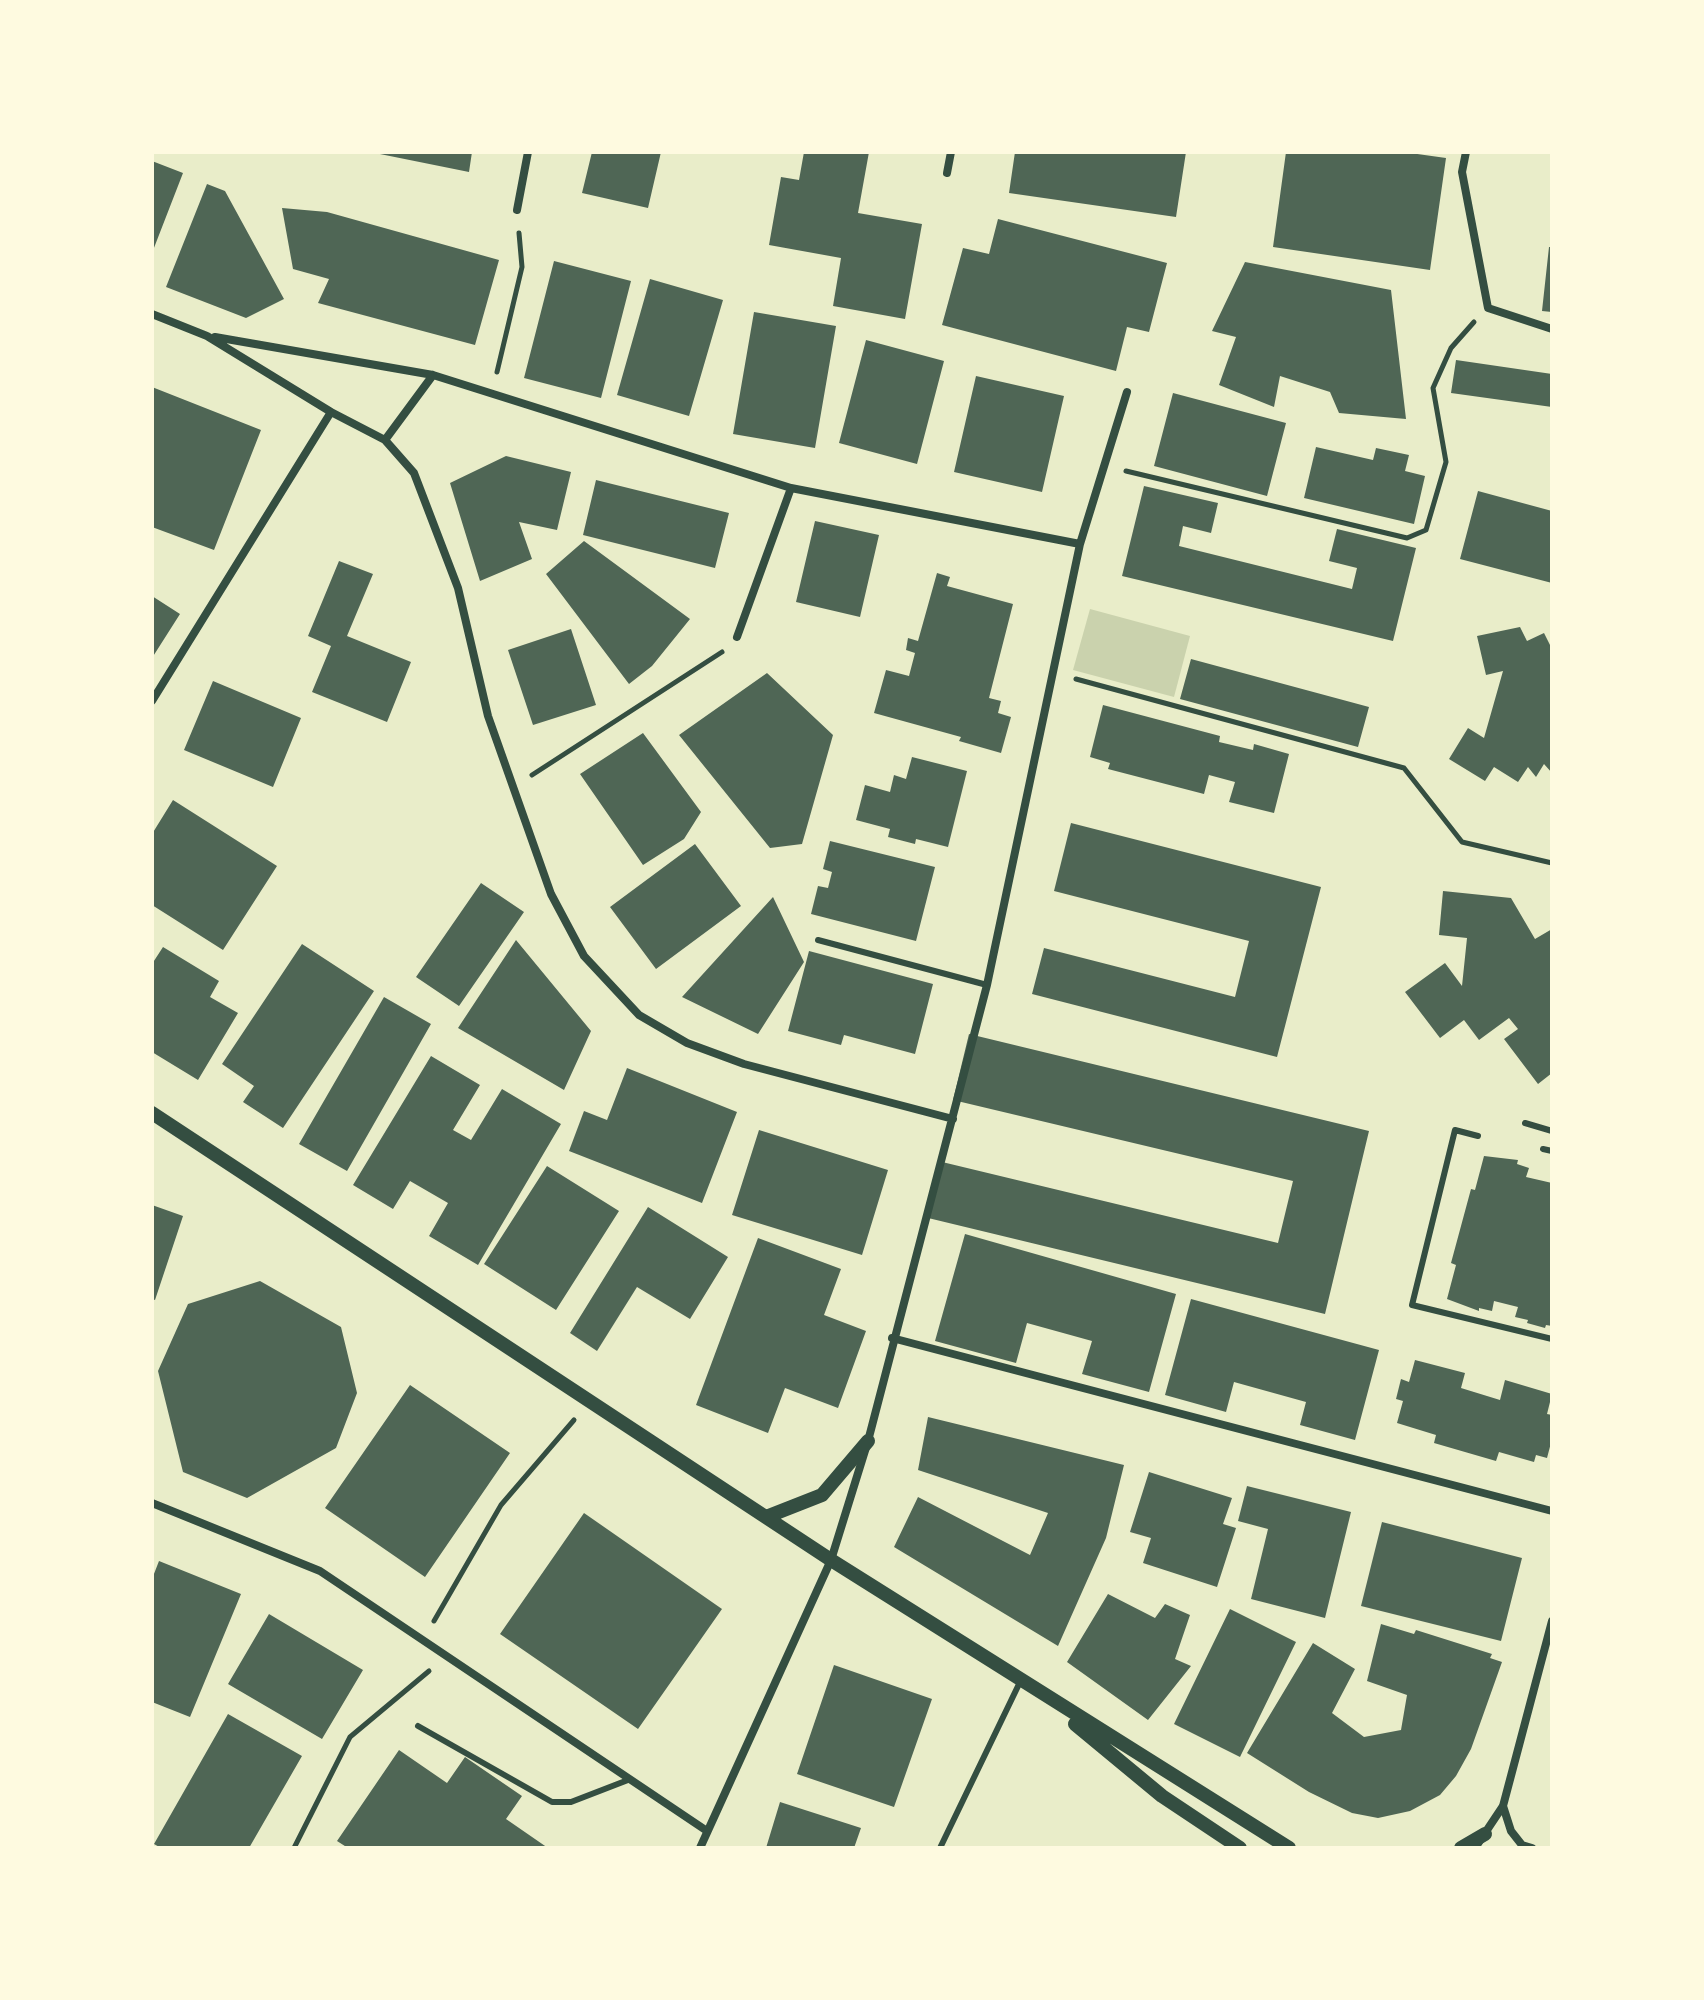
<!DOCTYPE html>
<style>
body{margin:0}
#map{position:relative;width:1704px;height:2000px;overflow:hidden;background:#e9edc9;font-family:"Sofia Sans Condensed",sans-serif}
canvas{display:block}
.frame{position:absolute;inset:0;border:154px solid #fefae0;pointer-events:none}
</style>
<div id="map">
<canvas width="1704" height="2000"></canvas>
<div class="frame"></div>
</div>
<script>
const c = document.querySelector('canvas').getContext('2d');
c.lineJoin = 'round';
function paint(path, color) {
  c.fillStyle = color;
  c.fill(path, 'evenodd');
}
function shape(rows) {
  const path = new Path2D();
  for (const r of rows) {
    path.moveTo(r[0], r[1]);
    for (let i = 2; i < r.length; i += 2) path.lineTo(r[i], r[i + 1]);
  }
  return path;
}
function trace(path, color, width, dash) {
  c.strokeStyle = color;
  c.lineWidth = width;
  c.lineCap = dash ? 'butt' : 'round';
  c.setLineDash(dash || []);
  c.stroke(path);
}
const green = shape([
 [1090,609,1190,636,1174,697,1073,670]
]);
const building = shape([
 [370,152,472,152,469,172],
 [592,152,661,152,648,208,582,193],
 [804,152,869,152,858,213,922,224,905,319,833,306,841,258,769,245,781,177,799,180],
 [1015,152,1186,152,1176,217,1009,193],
 [1286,152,1403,152,1446,158,1430,270,1273,247],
 [152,161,183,173,152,253],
 [207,184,225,191,284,299,246,318,166,287],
 [282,208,327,212,499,260,475,345,318,303,329,279,293,269],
 [998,219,1167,263,1149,332,1127,327,1116,371,942,325,963,248,989,254],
 [1549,247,1552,247,1552,312,1542,311],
 [554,261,631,281,601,398,524,378],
 [1245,262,1391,290,1406,419,1339,413,1330,392,1280,376,1274,407,1219,385,1236,337,1212,331],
 [650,279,723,300,689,416,617,395],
 [754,312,836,326,815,448,733,434],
 [866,340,944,361,917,464,839,443],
 [1456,360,1552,374,1552,407,1451,393],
 [976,376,1064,396,1042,492,954,472],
 [152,387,261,430,214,550,152,527],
 [1173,393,1286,423,1267,496,1154,466],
 [1316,447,1373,460,1376,448,1409,455,1405,471,1425,476,1414,524,1304,498],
 [506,456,571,472,557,530,519,522,532,559,480,581,450,483],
 [596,480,729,513,715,568,583,535],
 [1144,486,1218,503,1211,533,1183,526,1179,546,1352,589,1357,568,1329,561,1337,529,1416,548,1393,641,1122,576],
 [1478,491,1552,511,1552,583,1460,559],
 [815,521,879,535,860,617,796,602],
 [584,541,690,619,652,666,629,684,546,574],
 [339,561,373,574,347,636,411,662,387,722,312,692,331,646,308,636],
 [937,573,950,577,947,586,1013,604,989,698,1001,701,998,713,1011,717,1001,753,959,741,961,737,874,713,886,670,909,676,915,653,906,650,908,638,918,641],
 [152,596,180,614,152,658],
 [1520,627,1527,641,1544,633,1552,649,1552,773,1544,764,1536,777,1528,767,1518,782,1494,767,1485,781,1449,759,1468,728,1484,738,1503,671,1486,675,1477,636],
 [571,629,596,705,533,725,508,650],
 [1191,659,1369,707,1358,747,1180,699],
 [767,673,833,735,802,844,770,848,679,735],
 [213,681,301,718,273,787,184,750],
 [1103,705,1220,736,1219,742,1253,750,1254,744,1289,754,1274,813,1229,802,1235,782,1209,775,1204,794,1108,769,1110,763,1090,757],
 [643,733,701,812,684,839,643,865,580,774],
 [912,757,967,771,948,847,916,839,915,844,888,837,890,829,856,820,865,785,890,792,894,775,906,779],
 [173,800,277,866,223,950,152,905,152,834],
 [1071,823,1321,887,1277,1057,1032,994,1044,948,1235,997,1249,941,1054,891],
 [830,841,935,867,916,941,811,914,818,886,828,888,832,872,823,869],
 [695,844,741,906,656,969,610,907],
 [481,883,524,912,459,1006,416,977],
 [1443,891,1511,898,1535,939,1552,929,1552,1073,1538,1084,1504,1039,1518,1029,1509,1018,1479,1040,1464,1020,1440,1038,1405,992,1445,963,1462,986,1467,938,1439,935],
 [773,897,804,962,758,1034,682,997],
 [516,940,591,1031,564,1090,458,1028],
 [302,944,374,991,283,1128,243,1102,254,1086,222,1064],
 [163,947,219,981,210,997,238,1013,198,1080,152,1052,152,964],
 [809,951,933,984,915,1054,844,1035,841,1045,788,1031],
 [384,997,431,1024,347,1171,299,1144],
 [969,1034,1369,1131,1325,1314,924,1217,938,1161,1278,1243,1293,1181,953,1100],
 [431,1056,480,1085,453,1130,471,1140,502,1089,561,1124,478,1265,429,1236,448,1203,410,1181,393,1209,353,1185],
 [627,1068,737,1112,702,1203,569,1151,584,1111,607,1120],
 [759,1130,888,1170,862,1255,732,1215],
 [1484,1156,1518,1160,1517,1164,1529,1168,1526,1177,1552,1183,1552,1326,1546,1325,1545,1328,1527,1323,1528,1320,1515,1317,1518,1307,1494,1301,1492,1311,1479,1308,1479,1311,1447,1299,1456,1265,1451,1263,1471,1189,1475,1190],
 [547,1166,619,1211,556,1310,484,1264],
 [152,1205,183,1216,155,1300,152,1299],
 [648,1207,728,1257,690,1319,637,1287,597,1351,570,1333],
 [965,1234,1176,1294,1149,1392,1082,1374,1092,1341,1027,1323,1016,1363,935,1341],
 [758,1238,841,1269,824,1315,866,1331,838,1408,785,1388,768,1433,696,1405],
 [260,1281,341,1327,357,1393,336,1448,247,1498,183,1472,158,1371,188,1304],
 [1191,1299,1379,1350,1355,1440,1300,1425,1306,1402,1234,1382,1226,1412,1165,1395],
 [1415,1360,1465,1373,1461,1388,1500,1400,1505,1380,1552,1394,1547,1414,1552,1415,1552,1439,1547,1458,1536,1455,1534,1462,1499,1452,1496,1461,1434,1443,1436,1435,1397,1423,1403,1401,1396,1399,1401,1379,1409,1382],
 [410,1385,510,1453,425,1577,325,1508],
 [928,1417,1124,1465,1106,1538,1058,1646,894,1547,918,1497,1030,1555,1048,1513,918,1470],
 [1149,1472,1232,1498,1223,1524,1236,1528,1217,1587,1143,1563,1151,1538,1130,1532],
 [1247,1486,1351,1512,1325,1618,1251,1599,1268,1529,1238,1521],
 [584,1513,722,1609,638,1729,500,1634],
 [1382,1522,1522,1558,1501,1641,1361,1606],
 [159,1561,241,1594,190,1717,152,1702,152,1579],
 [1108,1594,1155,1618,1165,1604,1190,1615,1175,1659,1191,1666,1148,1720,1067,1662],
 [1230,1609,1296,1642,1240,1757,1174,1724],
 [269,1614,363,1670,322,1739,228,1684],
 [1381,1624,1414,1634,1416,1630,1492,1654,1490,1658,1502,1662,1471,1749,1456,1776,1440,1795,1410,1811,1378,1818,1352,1813,1309,1792,1247,1753,1313,1643,1355,1669,1332,1713,1364,1737,1401,1730,1407,1695,1367,1681],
 [834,1665,932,1699,894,1807,797,1774],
 [228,1714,302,1756,249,1848,161,1848,154,1844],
 [399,1750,447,1783,465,1757,522,1796,506,1819,548,1848,348,1848,337,1841],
 [780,1802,861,1828,854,1848,766,1848]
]);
const path = shape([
 [497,372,522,267,519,233],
 [1126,471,1407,538,1426,530,1446,462,1433,388,1451,348,1474,322],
 [1076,679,1404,768,1462,842,1552,863],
 [532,775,722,652],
 [434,1621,501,1505,574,1420],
 [294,1848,350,1737,429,1671]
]);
const service = shape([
 [818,940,987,985],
 [1525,1123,1552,1131],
 [1478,1136,1455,1130,1412,1305,1552,1339],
 [1543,1149,1552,1151],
 [418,1726,552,1802,571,1802,628,1780],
 [940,1848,1020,1682]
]);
const minor = shape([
 [1466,152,1462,172,1488,308,1552,329],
 [947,173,951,152],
 [517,210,528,152],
 [152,314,207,336,331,412,385,440,414,473,458,588,488,716,551,894,584,956,639,1015,687,1043,744,1064,953,1119],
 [215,337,433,375,791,488,1080,544],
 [385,440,433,375],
 [737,637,791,488],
 [152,701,331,412],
 [892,1338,1552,1511],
 [152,1503,320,1571,707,1831],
 [1503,1806,1511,1831,1522,1845,1532,1848],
 [700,1848,831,1560,868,1441,987,985,1080,544,1127,392],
 [1475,1848,1503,1806,1552,1621]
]);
const tertiary = shape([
 [152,1113,831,1560,1289,1848],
 [766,1517,822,1495,868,1441],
 [1075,1724,1162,1796,1240,1848],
 [1461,1848,1485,1834]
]);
paint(green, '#cad2ad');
paint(building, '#4f6655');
trace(path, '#344e41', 5);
trace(service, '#344e41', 6);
trace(minor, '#344e41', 8);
trace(tertiary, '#344e41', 14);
</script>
